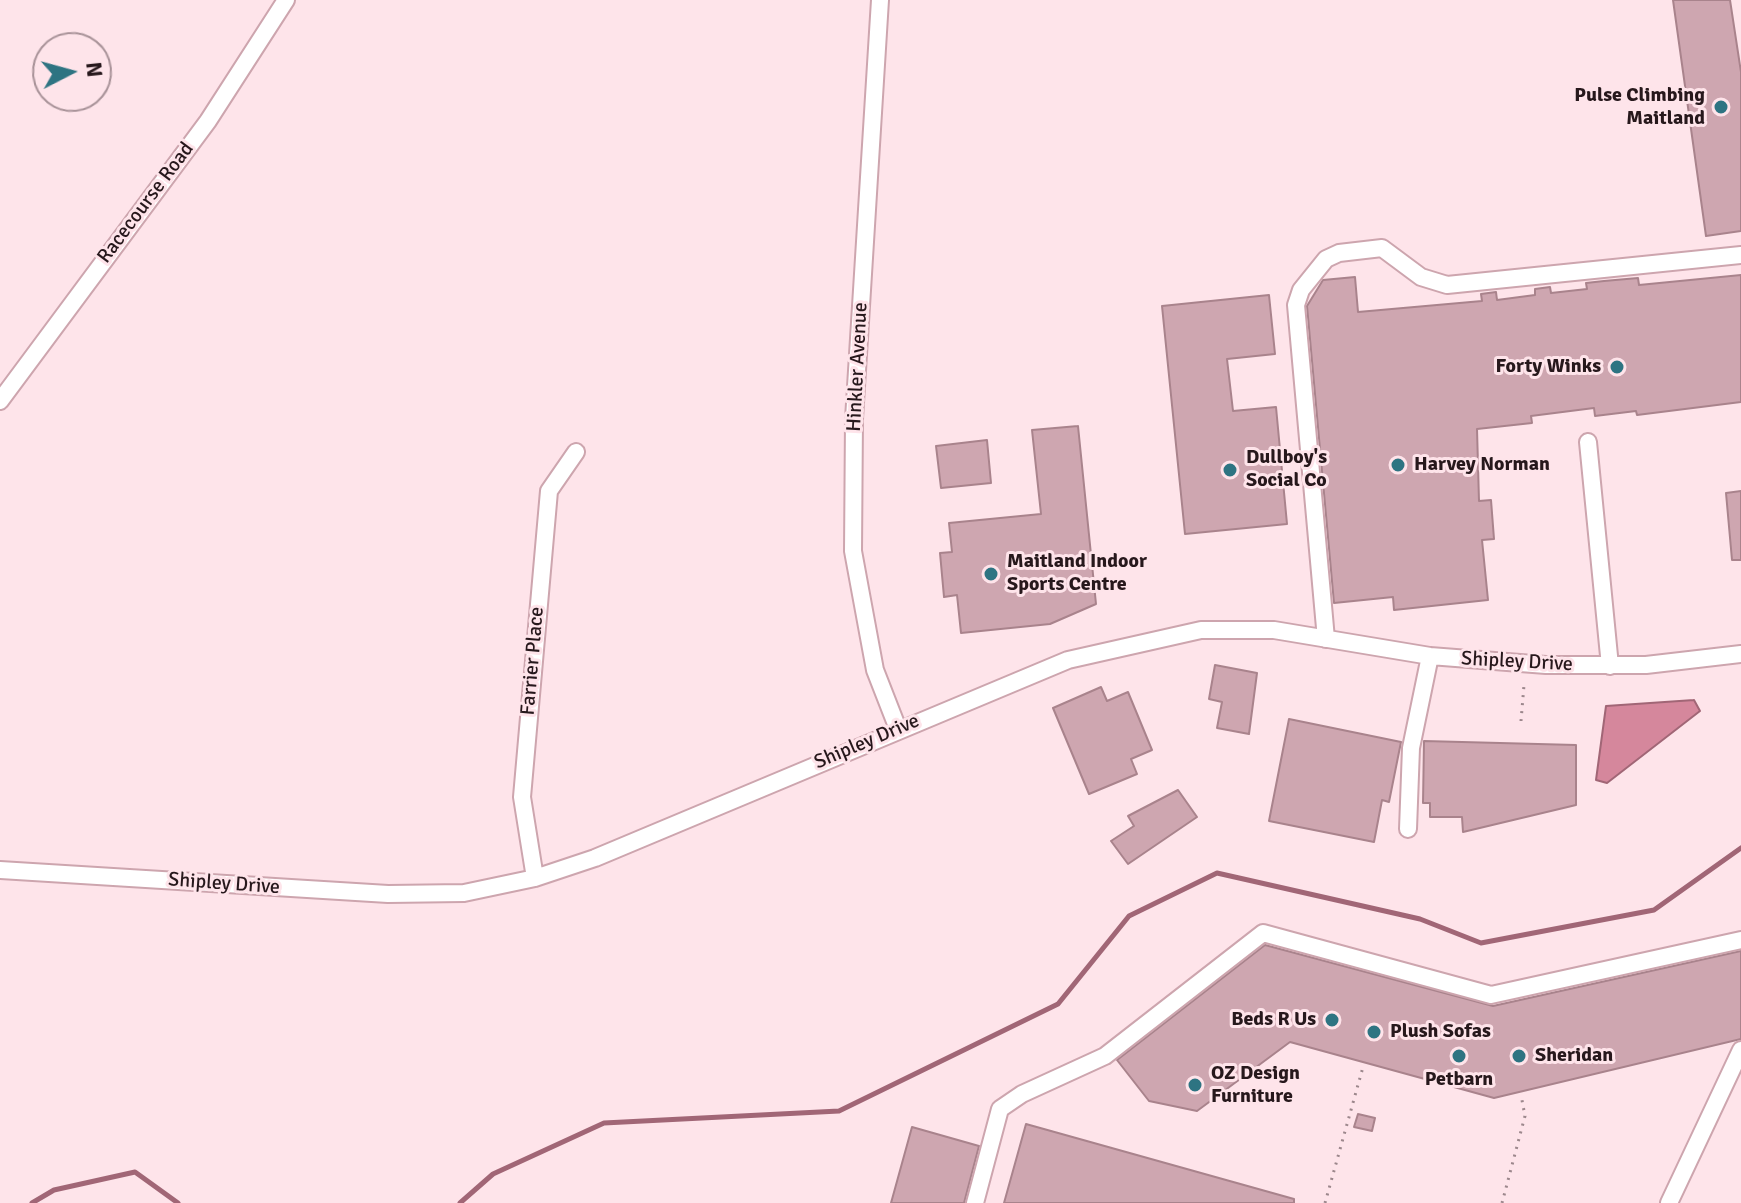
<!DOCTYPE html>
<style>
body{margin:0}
#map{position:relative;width:1741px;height:1203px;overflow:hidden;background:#fee4ea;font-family:Signika,sans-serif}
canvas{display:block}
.north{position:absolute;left:32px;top:32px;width:80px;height:80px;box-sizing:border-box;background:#fee4ea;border:2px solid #a89298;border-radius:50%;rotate:84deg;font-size:22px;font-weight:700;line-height:32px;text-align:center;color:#27181c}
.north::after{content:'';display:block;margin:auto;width:28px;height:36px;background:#2e7482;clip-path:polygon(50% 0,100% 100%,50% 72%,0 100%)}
</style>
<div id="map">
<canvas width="1741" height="1203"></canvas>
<div class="north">N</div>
</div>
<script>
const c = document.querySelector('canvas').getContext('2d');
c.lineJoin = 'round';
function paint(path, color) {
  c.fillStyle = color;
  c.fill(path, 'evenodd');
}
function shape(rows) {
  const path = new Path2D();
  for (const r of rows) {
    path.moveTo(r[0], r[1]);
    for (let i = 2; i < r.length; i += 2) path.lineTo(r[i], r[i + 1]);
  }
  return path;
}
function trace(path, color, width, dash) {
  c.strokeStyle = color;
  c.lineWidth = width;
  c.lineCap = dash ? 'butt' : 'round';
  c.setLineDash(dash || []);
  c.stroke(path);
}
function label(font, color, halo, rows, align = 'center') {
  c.font = font + ' Signika,sans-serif';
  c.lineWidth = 6;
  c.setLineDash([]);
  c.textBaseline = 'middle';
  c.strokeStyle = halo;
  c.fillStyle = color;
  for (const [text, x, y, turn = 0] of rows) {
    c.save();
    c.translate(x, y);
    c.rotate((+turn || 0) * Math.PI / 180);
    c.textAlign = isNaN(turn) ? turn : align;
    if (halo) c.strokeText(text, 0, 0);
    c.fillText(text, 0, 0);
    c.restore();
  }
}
const water = shape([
 [1694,700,1700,711,1607,783,1596,780,1606,706,1694,700]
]);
const stream = shape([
 [32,1203,54,1190,135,1172,178,1203],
 [460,1203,493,1174,604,1123,839,1111,1058,1004,1129,916,1217,873,1420,919,1481,943,1654,910,1741,848]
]);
const building = shape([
 [1673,0,1730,0,1741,72,1741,231,1706,236,1673,0],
 [1741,275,1741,402,1637,415,1636,411,1595,416,1594,408,1531,416,1532,423,1477,429,1479,501,1491,500,1494,539,1482,540,1488,600,1394,610,1393,597,1334,603,1307,306,1323,280,1355,277,1358,312,1482,301,1481,294,1496,292,1497,300,1535,295,1535,289,1550,287,1551,293,1587,289,1586,283,1604,281,1638,278,1639,285,1741,275],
 [1269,295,1275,354,1227,359,1233,411,1276,407,1287,524,1185,534,1162,306,1269,295],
 [1078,426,1096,604,1050,624,961,633,957,595,944,597,940,553,952,552,949,523,1041,514,1032,430,1078,426],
 [987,440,991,483,941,488,936,446,987,440],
 [1741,491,1741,560,1732,560,1726,493,1741,491],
 [1215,665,1257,673,1249,734,1217,728,1222,702,1209,699,1215,665],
 [1101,687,1107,701,1128,692,1152,750,1131,759,1137,774,1089,794,1053,708,1101,687],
 [1289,719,1401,742,1389,802,1382,800,1374,842,1269,821,1289,719],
 [1424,741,1576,745,1576,805,1463,832,1462,817,1430,817,1430,803,1423,803,1424,741],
 [1178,790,1197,817,1128,864,1111,841,1134,826,1128,816,1178,790],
 [1265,945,1493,1006,1741,951,1741,1039,1494,1098,1290,1042,1197,1111,1149,1101,1117,1060,1265,945],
 [1358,1114,1375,1118,1372,1131,1354,1127,1358,1114],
 [1026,1124,1294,1199,1294,1203,1004,1203,1026,1124],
 [912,1127,979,1146,964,1203,891,1203,912,1127]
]);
const path = shape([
 [1521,721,1524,685],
 [1325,1203,1363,1067],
 [1502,1203,1525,1116,1521,1095]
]);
const minor = shape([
 [880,0,854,419,853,551,875,670,898,729],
 [0,401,208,121,286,0],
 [1588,442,1610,666],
 [1326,639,1296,305,1301,290,1326,259,1339,253,1382,248,1421,277,1447,285,1741,255],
 [1408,829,1411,748,1430,656],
 [0,870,388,894,464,893,535,878,595,858,1068,660,1201,630,1274,630,1430,656,1546,665,1646,665,1741,654],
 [535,878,522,797,549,491,576,452],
 [975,1203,1000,1109,1022,1094,1105,1056,1263,933,1491,995,1741,940],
 [1669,1203,1741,1050]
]);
const markers = [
 [1721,107,8,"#2e7482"],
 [1617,367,8,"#2e7482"],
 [1398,465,8,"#2e7482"],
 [1230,470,8,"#2e7482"],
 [991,574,8,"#2e7482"],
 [1332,1020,8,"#2e7482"],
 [1374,1032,8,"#2e7482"],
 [1459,1056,8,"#2e7482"],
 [1519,1056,8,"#2e7482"],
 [1195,1085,8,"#2e7482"]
];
const poiNames = [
 ["Pulse Climbing",1705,96,"right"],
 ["Maitland",1705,119,"right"],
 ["Forty Winks",1601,367,"right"],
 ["Dullboy's",1246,458],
 ["Social Co",1246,481],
 ["Harvey Norman",1414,465],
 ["Maitland Indoor",1007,562],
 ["Sports Centre",1007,585],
 ["Beds R Us",1316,1020,"right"],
 ["Plush Sofas",1390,1032],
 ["Sheridan",1535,1056],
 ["OZ Design",1211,1074],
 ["Furniture",1211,1097],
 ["Petbarn",1459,1080,"center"]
];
const streetNames = [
 ["Racecourse Road",146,203,-53],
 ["Hinkler Avenue",858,367,-87],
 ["Farrier Place",533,661,-85],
 ["Shipley Drive",1517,662,3],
 ["Shipley Drive",867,742,-23],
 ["Shipley Drive",224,884,4]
];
paint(water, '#d5879c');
trace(water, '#a16676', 2);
trace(stream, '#a16676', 5);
paint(building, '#cea6b0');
trace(building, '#a9838c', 2);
trace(minor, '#cda5ae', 20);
trace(path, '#9c878c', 3, [2, 6]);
trace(minor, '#fff', 16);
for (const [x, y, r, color] of markers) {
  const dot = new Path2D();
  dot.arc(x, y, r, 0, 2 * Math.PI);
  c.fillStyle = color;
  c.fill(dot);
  trace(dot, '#fee4ea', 3);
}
label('bold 20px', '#27181c', '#fee4ea', poiNames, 'left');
label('20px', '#27181c', '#fee4ea', streetNames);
</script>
